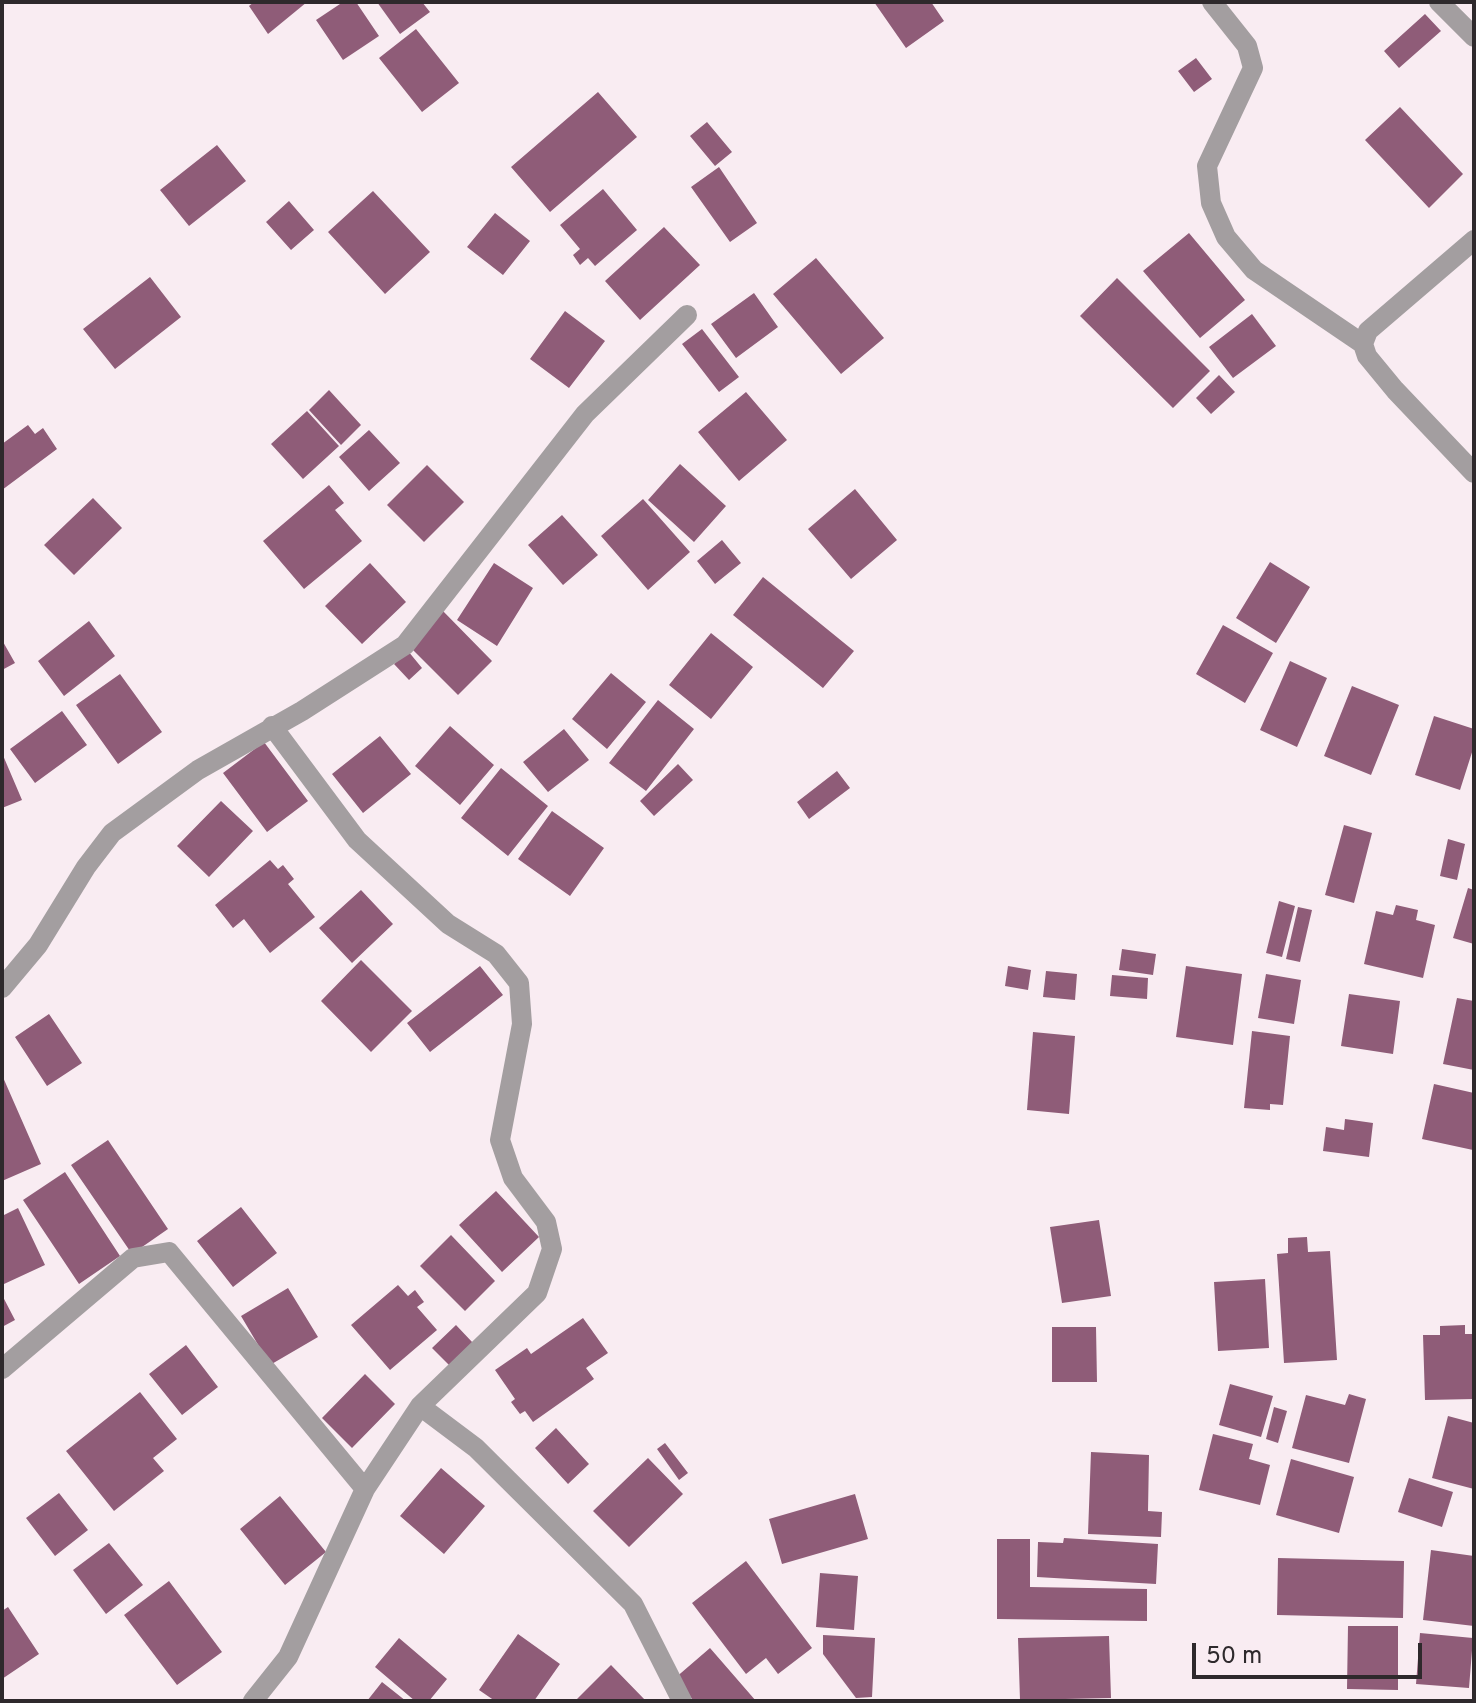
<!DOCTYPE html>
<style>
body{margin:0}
#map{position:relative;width:1476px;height:1703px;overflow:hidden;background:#f9ecf2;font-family:Overpass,sans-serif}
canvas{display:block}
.frame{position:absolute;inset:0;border:4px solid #2e292c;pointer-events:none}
.scale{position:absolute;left:1192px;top:1643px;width:230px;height:36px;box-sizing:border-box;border:4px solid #2e292c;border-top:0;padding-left:10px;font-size:24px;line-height:28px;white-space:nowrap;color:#2e292c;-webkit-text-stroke:6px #f9ecf2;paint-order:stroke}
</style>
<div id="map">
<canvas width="1476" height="1703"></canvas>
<div class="frame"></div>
<div class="scale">50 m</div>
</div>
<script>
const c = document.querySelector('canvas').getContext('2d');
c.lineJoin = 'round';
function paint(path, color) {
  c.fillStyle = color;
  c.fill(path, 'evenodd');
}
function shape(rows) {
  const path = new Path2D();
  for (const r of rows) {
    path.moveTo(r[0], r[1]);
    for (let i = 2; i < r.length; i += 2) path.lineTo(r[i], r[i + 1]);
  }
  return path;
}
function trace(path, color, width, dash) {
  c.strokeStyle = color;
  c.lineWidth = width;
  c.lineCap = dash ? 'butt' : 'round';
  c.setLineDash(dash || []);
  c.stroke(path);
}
const building = shape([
 [254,2,307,2,268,34,249,6],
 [343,2,356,2,379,36,343,60,316,20],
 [377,2,422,2,430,12,400,34],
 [874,2,931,2,944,21,906,48],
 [1425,14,1441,31,1399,68,1384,51],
 [416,29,459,83,422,112,379,58],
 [1196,58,1212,79,1194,92,1178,71],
 [598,92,637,137,550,212,511,167],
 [1400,107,1463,174,1429,208,1365,140],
 [707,122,732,152,715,166,690,136],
 [217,145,246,181,189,226,160,190],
 [719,167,757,223,730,242,691,187],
 [603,189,637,230,595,266,588,258,580,265,573,255,580,249,560,225],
 [373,191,430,252,385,294,328,232],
 [289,201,314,230,291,250,266,222],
 [495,213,530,241,503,275,467,247],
 [664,227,700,265,640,320,605,281],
 [1189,233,1245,300,1200,338,1143,271],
 [816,258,884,338,841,374,773,294],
 [150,277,181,317,115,369,83,329],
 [1117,278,1210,371,1173,408,1080,316],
 [754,293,778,327,736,358,711,324],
 [565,311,605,341,569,388,530,359],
 [1252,314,1276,346,1233,378,1209,347],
 [702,329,739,377,719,392,682,344],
 [1219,375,1235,392,1211,414,1196,398],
 [329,390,361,425,341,445,309,410],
 [746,392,787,440,739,481,698,432],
 [307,411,339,446,303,479,271,444],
 [28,425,35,434,43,428,57,449,2,490,2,444],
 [369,430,400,463,369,491,339,457],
 [680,464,726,506,694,542,648,500],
 [427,465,464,502,424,542,387,505],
 [329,485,344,503,335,510,362,541,304,589,263,541],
 [855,489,897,540,851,579,808,529],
 [93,498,122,528,74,575,44,545],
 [643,499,690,552,648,590,601,536],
 [562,515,598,555,563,585,528,545],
 [722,540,741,563,715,584,697,561],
 [1270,562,1310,587,1276,643,1236,618],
 [370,563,406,602,362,644,325,606],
 [494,563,533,588,497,646,457,620],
 [763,577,854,651,823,688,733,615],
 [441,609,492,661,458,695,407,644],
 [89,621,115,656,64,696,38,661],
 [1223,625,1273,653,1245,703,1196,674],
 [711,633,753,667,711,719,669,685],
 [2,640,15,663,2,670],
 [408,651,422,668,409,680,394,664],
 [1290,661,1327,678,1297,747,1260,730],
 [611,673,646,702,607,749,572,719],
 [120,674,162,732,118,764,76,705],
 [1352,686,1399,705,1371,775,1324,756],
 [658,700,694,729,646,791,609,763],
 [62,711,87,745,35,783,10,749],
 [1434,716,1474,729,1474,746,1460,790,1415,775],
 [450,726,494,765,460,805,415,766],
 [564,729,589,760,548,792,523,762],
 [380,736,411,774,363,813,332,774],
 [264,742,308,801,267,832,223,773],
 [2,753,22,800,2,808],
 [678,764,693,780,654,816,640,801],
 [501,768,548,806,508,856,461,818],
 [837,771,850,788,809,819,797,802],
 [221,801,253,831,209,877,177,846],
 [552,811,604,848,570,896,518,859],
 [1344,825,1372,833,1354,903,1325,895],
 [1448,839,1465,844,1457,880,1440,876],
 [270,860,278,869,283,865,294,879,288,884,315,917,270,953,244,919,233,928,215,905],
 [1468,888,1474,890,1474,944,1453,938],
 [361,890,393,924,352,963,319,928],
 [1279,901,1295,906,1282,957,1266,953],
 [1396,905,1418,910,1416,920,1435,925,1423,978,1364,964,1376,911,1393,915],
 [1298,907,1312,910,1300,962,1286,959],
 [1122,949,1156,954,1153,975,1119,970],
 [361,960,412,1011,371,1052,321,1001],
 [480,966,503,995,430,1052,407,1023],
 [1008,966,1031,970,1028,990,1005,986],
 [1186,966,1242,974,1233,1045,1176,1037],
 [1046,971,1077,974,1075,1000,1043,997],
 [1266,974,1301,980,1294,1024,1258,1018],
 [1112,975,1148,978,1147,999,1110,996],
 [1349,994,1400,1001,1393,1054,1341,1046],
 [1457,998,1474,1001,1474,1070,1443,1064],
 [49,1014,82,1063,47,1086,15,1037],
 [1252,1031,1290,1036,1283,1105,1270,1104,1270,1110,1244,1108],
 [1033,1032,1075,1036,1069,1114,1027,1110],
 [2,1075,41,1164,2,1181],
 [1434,1084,1474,1093,1473,1150,1422,1139],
 [1345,1119,1373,1123,1369,1157,1323,1151,1326,1127,1344,1130],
 [108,1140,168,1229,132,1254,71,1165],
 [65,1172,120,1256,79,1284,23,1200],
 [496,1191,539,1237,502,1272,459,1225],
 [241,1207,277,1253,233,1287,197,1241],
 [18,1208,45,1265,4,1284,2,1216],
 [1099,1220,1111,1296,1062,1303,1050,1227],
 [451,1235,495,1281,465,1311,420,1266],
 [1307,1237,1308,1252,1330,1251,1337,1360,1284,1363,1277,1254,1288,1253,1288,1238],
 [1265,1279,1269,1348,1218,1351,1214,1282],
 [398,1285,408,1296,415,1290,424,1302,417,1307,437,1330,390,1370,351,1325],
 [288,1288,318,1337,270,1365,241,1316],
 [2,1295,15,1320,2,1327],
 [583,1318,608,1353,586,1368,594,1379,533,1422,525,1411,520,1414,511,1402,515,1399,495,1370,527,1348,531,1354],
 [456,1325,473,1343,449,1365,432,1348],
 [1465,1325,1465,1334,1474,1334,1474,1399,1425,1400,1423,1335,1440,1335,1440,1326],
 [1052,1327,1096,1327,1097,1382,1052,1382],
 [186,1345,218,1387,182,1415,149,1374],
 [365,1374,395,1404,352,1448,322,1418],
 [1230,1384,1273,1396,1261,1437,1219,1425],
 [140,1392,177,1439,153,1458,164,1471,114,1511,66,1451],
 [1349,1394,1366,1399,1349,1463,1292,1448,1306,1395,1345,1405],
 [1274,1407,1287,1411,1278,1443,1266,1439],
 [1448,1416,1474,1423,1474,1489,1432,1478],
 [556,1428,589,1464,568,1484,535,1448],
 [1213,1434,1253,1444,1249,1459,1270,1465,1260,1505,1199,1490],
 [665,1443,688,1473,679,1480,657,1449],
 [1091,1452,1149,1455,1148,1511,1162,1512,1161,1537,1088,1534],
 [648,1458,683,1494,629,1547,593,1511],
 [1291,1459,1354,1477,1339,1533,1276,1515],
 [441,1468,485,1506,444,1554,400,1516],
 [1409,1478,1453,1492,1442,1527,1398,1512],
 [59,1493,88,1530,55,1556,26,1518],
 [855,1494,868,1539,782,1564,769,1519],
 [280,1496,326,1552,285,1585,240,1529],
 [1064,1538,1158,1544,1156,1584,1037,1577,1038,1542,1063,1543],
 [997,1539,1030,1539,1030,1587,1147,1589,1147,1621,997,1619],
 [109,1543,143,1585,106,1614,73,1570],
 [1431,1550,1474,1556,1474,1626,1423,1620],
 [1278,1558,1404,1561,1403,1618,1277,1615],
 [746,1561,812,1648,778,1674,766,1658,746,1674,692,1603],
 [820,1573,858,1576,854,1630,816,1627],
 [169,1581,222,1652,177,1685,124,1615],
 [8,1607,39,1654,2,1679,2,1611],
 [1348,1626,1398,1626,1398,1690,1347,1689],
 [1420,1633,1473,1638,1469,1688,1416,1684],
 [518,1634,560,1664,534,1701,495,1701,479,1690],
 [823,1635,875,1638,872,1697,856,1698,823,1654],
 [1109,1636,1111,1698,1020,1700,1018,1638],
 [399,1638,447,1679,429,1701,415,1701,375,1667],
 [710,1648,756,1701,694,1701,674,1679],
 [611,1665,646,1701,575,1701],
 [382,1682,406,1701,367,1701]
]);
const minor = shape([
 [1212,2,1247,46,1253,68,1207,166,1211,203,1226,237,1254,270,1363,344],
 [1439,2,1474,37],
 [1474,240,1368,331,1363,344,1367,356,1395,390,1474,473],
 [2,988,38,945,86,867,112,833,198,770,302,711,405,645,585,414,687,315],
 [2,1369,133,1258,169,1252,365,1489],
 [420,1406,476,1448,633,1604,682,1701],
 [253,1701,288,1657,365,1489,420,1406,537,1293,552,1249,546,1222,513,1178,500,1140,522,1024,519,983,496,954,448,924,357,840,272,726]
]);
paint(building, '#8f5c78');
trace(minor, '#a39ea0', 20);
</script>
